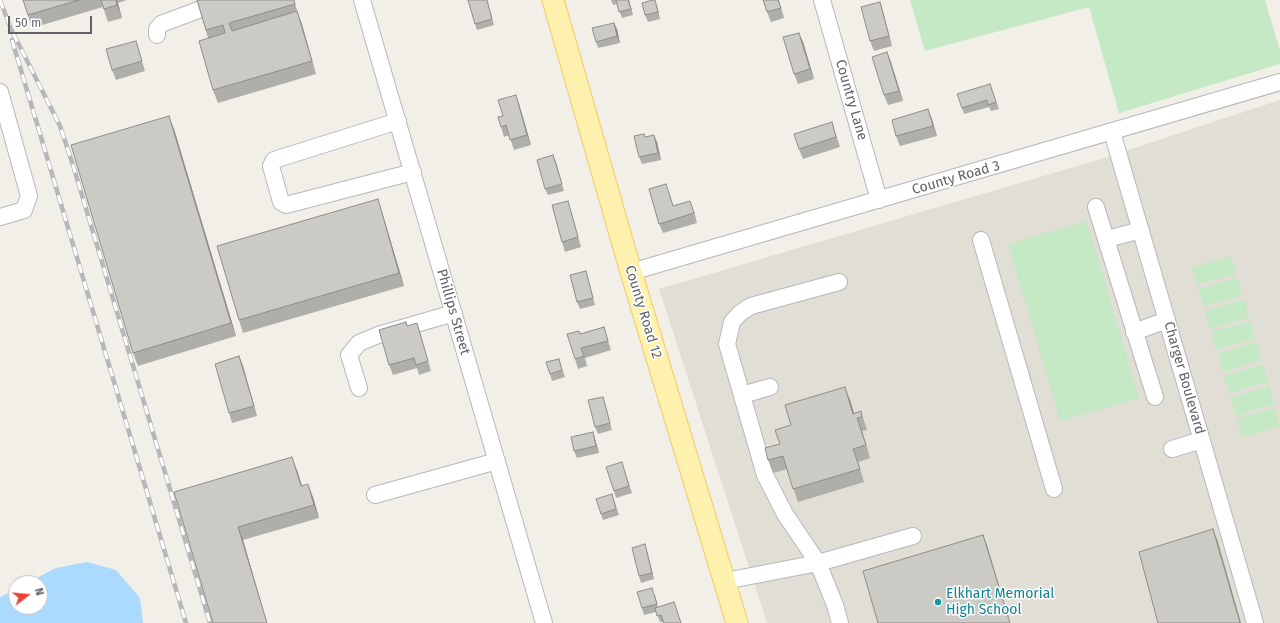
<!DOCTYPE html>
<style>
body{margin:0}
#map{position:relative;width:1280px;height:623px;overflow:hidden;background:#f1efe8;font-family:"Fira Sans",sans-serif}
canvas{display:block}
.north{position:absolute;left:8px;top:575px;width:40px;height:40px;box-sizing:border-box;background:#fff;border:1px solid #bfc1c3;border-radius:50%;rotate:74deg;font-size:11px;font-weight:700;line-height:16px;text-align:center;color:#5f6368}
.north::after{content:'';display:block;margin:auto;width:14px;height:18px;background:#ea4335;clip-path:polygon(50% 0,100% 100%,50% 72%,0 100%)}
.scale{position:absolute;left:8px;top:16px;width:84px;height:18px;box-sizing:border-box;border:2px solid #5f6368;border-top:0;padding-left:5px;font-size:12px;line-height:14px;white-space:nowrap;color:#5f6368;-webkit-text-stroke:3px #fff;paint-order:stroke}
</style>
<div id="map">
<canvas width="1280" height="623"></canvas>
<div class="north">N</div>
<div class="scale">50 m</div>
</div>
<script>
const c = document.querySelector('canvas').getContext('2d');
c.lineJoin = 'round';
function paint(path, color) {
  c.fillStyle = color;
  c.fill(path, 'evenodd');
}
function shape(rows) {
  const path = new Path2D();
  for (const r of rows) {
    path.moveTo(r[0], r[1]);
    for (let i = 2; i < r.length; i += 2) path.lineTo(r[i], r[i + 1]);
  }
  return path;
}
function trace(path, color, width, dash) {
  c.strokeStyle = color;
  c.lineWidth = width;
  c.lineCap = dash ? 'butt' : 'round';
  c.setLineDash(dash || []);
  c.stroke(path);
}
function label(font, color, halo, rows, align = 'center') {
  c.font = font + ' "Fira Sans",sans-serif';
  c.lineWidth = 3;
  c.setLineDash([]);
  c.textBaseline = 'middle';
  c.strokeStyle = halo;
  c.fillStyle = color;
  for (const [text, x, y, turn = 0] of rows) {
    c.save();
    c.translate(x, y);
    c.rotate((+turn || 0) * Math.PI / 180);
    c.textAlign = isNaN(turn) ? turn : align;
    if (halo) c.strokeText(text, 0, 0);
    c.fillText(text, 0, 0);
    c.restore();
  }
}
const education = shape([
 [1280,100,1280,623,767,623,659,289,1098,160]
]);
const green = shape([
 [910,0,1265,0,1280,51,1280,64,1119,113,1089,7,925,51],
 [1087,221,1139,398,1060,421,1008,244],
 [1231,256,1236,274,1197,285,1192,267],
 [1237,277,1242,295,1204,307,1198,289],
 [1244,299,1249,317,1210,329,1205,311],
 [1250,321,1255,339,1216,350,1211,332],
 [1256,342,1262,360,1223,372,1218,354],
 [1263,364,1268,382,1229,393,1224,376],
 [1269,386,1274,404,1236,416,1230,398],
 [1275,408,1280,426,1242,437,1237,419]
]);
const water = shape([
 [87,562,116,570,140,598,143,623,0,623,0,597,16,589,16,607,40,607,40,583,27,583,56,568]
]);
const minor = shape([
 [362,0,544,623],
 [822,0,879,200],
 [157,35,157,29,161,24,201,9,234,0],
 [0,92,29,196,24,210,0,217],
 [398,121,274,160,271,166,281,202,286,205,413,172],
 [1112,132,1255,623],
 [1096,207,1155,397],
 [1107,239,1141,230],
 [981,240,1054,489],
 [631,272,1280,82],
 [839,282,751,306,740,313,732,322,727,344,765,475,785,514,818,563,835,605,840,623],
 [1134,332,1167,320],
 [359,388,349,355,359,343,378,335,454,313],
 [742,395,770,387],
 [1172,449,1202,440],
 [375,495,497,461],
 [725,581,818,563,913,536]
]);
const major = shape([
 [553,0,631,272,737,623]
]);
const rail = shape([
 [0,0,11,29,60,126,73,165,210,623],
 [12,40,186,623]
]);
const wall = shape([
 [23,0,127,0,118,3,122,18,108,22,103,7,32,28],
 [197,0,294,0,316,74,218,103,213,90,208,38],
 [487,0,494,25,477,30,475,24],
 [611,0,629,0,633,15,622,18,617,4,613,5],
 [779,0,784,18,771,22,767,12],
 [880,2,883,12,892,46,874,51,870,41],
 [657,6,660,19,648,22,645,15],
 [614,23,617,29,620,43,598,48,596,42],
 [803,42,814,79,798,84,794,74],
 [139,51,145,71,116,80,112,70],
 [887,52,903,101,888,105,884,95],
 [990,84,999,109,991,111,989,107,964,114,962,108],
 [519,104,531,145,514,150,509,135,504,137,501,127,503,116],
 [928,109,937,136,900,146,896,136],
 [832,122,840,147,803,159,799,149],
 [174,129,236,336,138,366,133,353],
 [657,142,661,160,642,164,639,157],
 [553,155,564,191,548,195,545,189],
 [670,194,673,206,694,211,697,223,663,233,659,224],
 [571,211,581,247,565,252,562,242],
 [382,212,404,286,243,333,239,320],
 [586,271,588,278,595,305,580,309,577,302],
 [417,323,420,333,431,371,419,375,417,368,393,375,389,365,407,326],
 [604,327,611,350,585,358,587,366,578,369,575,359,580,334],
 [239,356,243,366,257,416,232,423,229,413],
 [559,359,565,377,552,381,550,374],
 [850,400,854,413,861,411,867,430,862,431,870,458,858,462,864,482,798,502,787,469,773,473,768,460,780,444,791,425],
 [605,403,612,430,598,434,595,427],
 [593,432,599,453,577,458,574,451],
 [624,469,632,493,616,498,614,491],
 [297,470,302,486,313,497,319,518,243,540,267,623,213,623,174,492],
 [612,494,619,515,603,520,601,514],
 [647,551,654,579,641,583,639,576],
 [655,595,658,607,674,602,677,609,663,622,660,622,656,612,644,615,642,608]
]);
const shadedWall = shape([
 [116,0,117,0,122,18,117,5],
 [628,0,629,0,633,15],
 [655,0,657,6,660,19,658,12],
 [880,2,883,12,892,46,889,36],
 [297,11,302,24,316,74,312,61],
 [614,23,617,29,620,43,617,36],
 [799,33,803,42,814,79,810,69],
 [887,52,891,62,903,101,899,91],
 [516,95,519,104,531,145,527,135],
 [928,109,932,119,937,136,933,126],
 [169,116,174,129,236,336,231,323],
 [654,135,657,142,661,160,658,153],
 [553,155,556,162,564,191,562,184],
 [378,199,382,212,404,286,399,273],
 [239,356,243,366,257,416],
 [845,387,850,400,858,427,853,414],
 [857,418,862,431,870,458,866,445],
 [593,432,599,453,596,446],
 [292,457,297,470,306,499,301,486],
 [308,484,313,497,319,518,314,505],
 [238,527,243,540,267,623],
 [1213,529,1217,539,1241,623,1240,623],
 [983,535,987,545,1010,623],
 [645,544,647,551,654,579,652,573]
]);
const building = shape([
 [23,0,79,0,28,15,23,0],
 [101,0,116,0,117,5,104,9,101,0],
 [197,0,294,0,295,4,229,23,232,31,297,11,312,61,213,90,199,41,225,33,223,25,206,30,197,0],
 [468,0,487,0,492,19,475,24,468,0],
 [616,0,628,0,631,9,619,12,616,0],
 [653,0,655,0,658,12,645,15,642,3,653,0],
 [763,0,778,0,781,8,767,12,763,0],
 [880,2,889,36,870,41,861,7,880,2],
 [614,23,617,36,596,42,592,28,614,23],
 [799,33,810,69,794,74,783,37,799,33],
 [136,41,142,61,112,70,106,49,136,41],
 [887,52,899,91,884,95,872,57,887,52],
 [990,84,996,102,988,105,987,100,962,108,957,94,990,84],
 [516,95,527,135,510,140,506,125,501,127,498,117,503,116,498,100,516,95],
 [928,109,933,126,896,136,892,120,928,109],
 [169,116,231,323,133,353,71,145,169,116],
 [832,122,836,137,799,149,794,134,832,122],
 [644,134,645,137,654,135,658,153,639,157,634,136,644,134],
 [553,155,562,184,545,189,537,160,553,155],
 [666,184,673,206,690,201,694,213,659,224,649,189,666,184],
 [378,199,399,273,239,320,217,246,378,199],
 [568,201,578,237,562,242,552,205,568,201],
 [586,271,593,298,577,302,570,275,586,271],
 [406,322,407,326,417,323,428,361,416,365,414,358,389,365,379,330,406,322],
 [604,327,608,341,581,348,584,356,575,359,567,334,579,331,580,334,604,327],
 [239,356,254,406,229,413,215,364,239,356],
 [559,359,562,370,550,374,546,362,559,359],
 [845,387,853,414,861,411,862,417,857,418,866,445,853,449,860,469,793,489,783,456,768,460,765,448,780,444,775,430,791,425,785,405,845,387],
 [603,397,610,423,595,427,588,400,603,397],
 [593,432,596,446,574,451,571,437,593,432],
 [292,457,301,486,308,484,314,505,238,527,267,623,213,623,174,492,292,457],
 [622,462,629,486,614,491,606,467,622,462],
 [612,494,616,509,601,514,596,499,612,494],
 [1213,529,1240,623,1158,623,1139,552,1213,529],
 [983,535,1010,623,878,623,863,571,983,535],
 [645,544,652,573,639,576,632,548,645,544],
 [652,588,657,604,642,608,637,592,652,588],
 [674,602,681,623,664,623,661,615,657,616,655,608,674,602]
]);
const markers = [
 [938,602,4,"#0f9aa8"]
];
const streetNames = [
 ["Country Lane",851,100,74],
 ["County Road 3",956,178,-16],
 ["Phillips Street",453,312,74],
 ["County Road 12",643,312,73],
 ["Charger Boulevard",1184,378,74]
];
const cultureNames = [
 ["Elkhart Memorial",946,594],
 ["High School",946,610]
];
paint(education, '#e1ded6');
paint(green, '#c5e8c5');
paint(water, '#aadaff');
trace(minor, '#b5b8bc', 18);
trace(major, '#f2c960', 23);
trace(minor, '#fff', 16);
trace(major, '#fff2af', 21);
trace(rail, '#b6b7b8', 4.5);
trace(rail, '#fff', 3, [9]);
paint(wall, '#afaea9');
paint(shadedWall, '#8f8d8a');
paint(building, '#cccac5');
trace(building, '#8f8d8a', 1);
for (const [x, y, r, color] of markers) {
  const dot = new Path2D();
  dot.arc(x, y, r, 0, 2 * Math.PI);
  c.fillStyle = color;
  c.fill(dot);
  trace(dot, '#fff', 1.5);
}
label('14px', '#5f6368', '#fff', streetNames);
label('14px', '#0d838f', '#fff', cultureNames, 'left');
</script>
